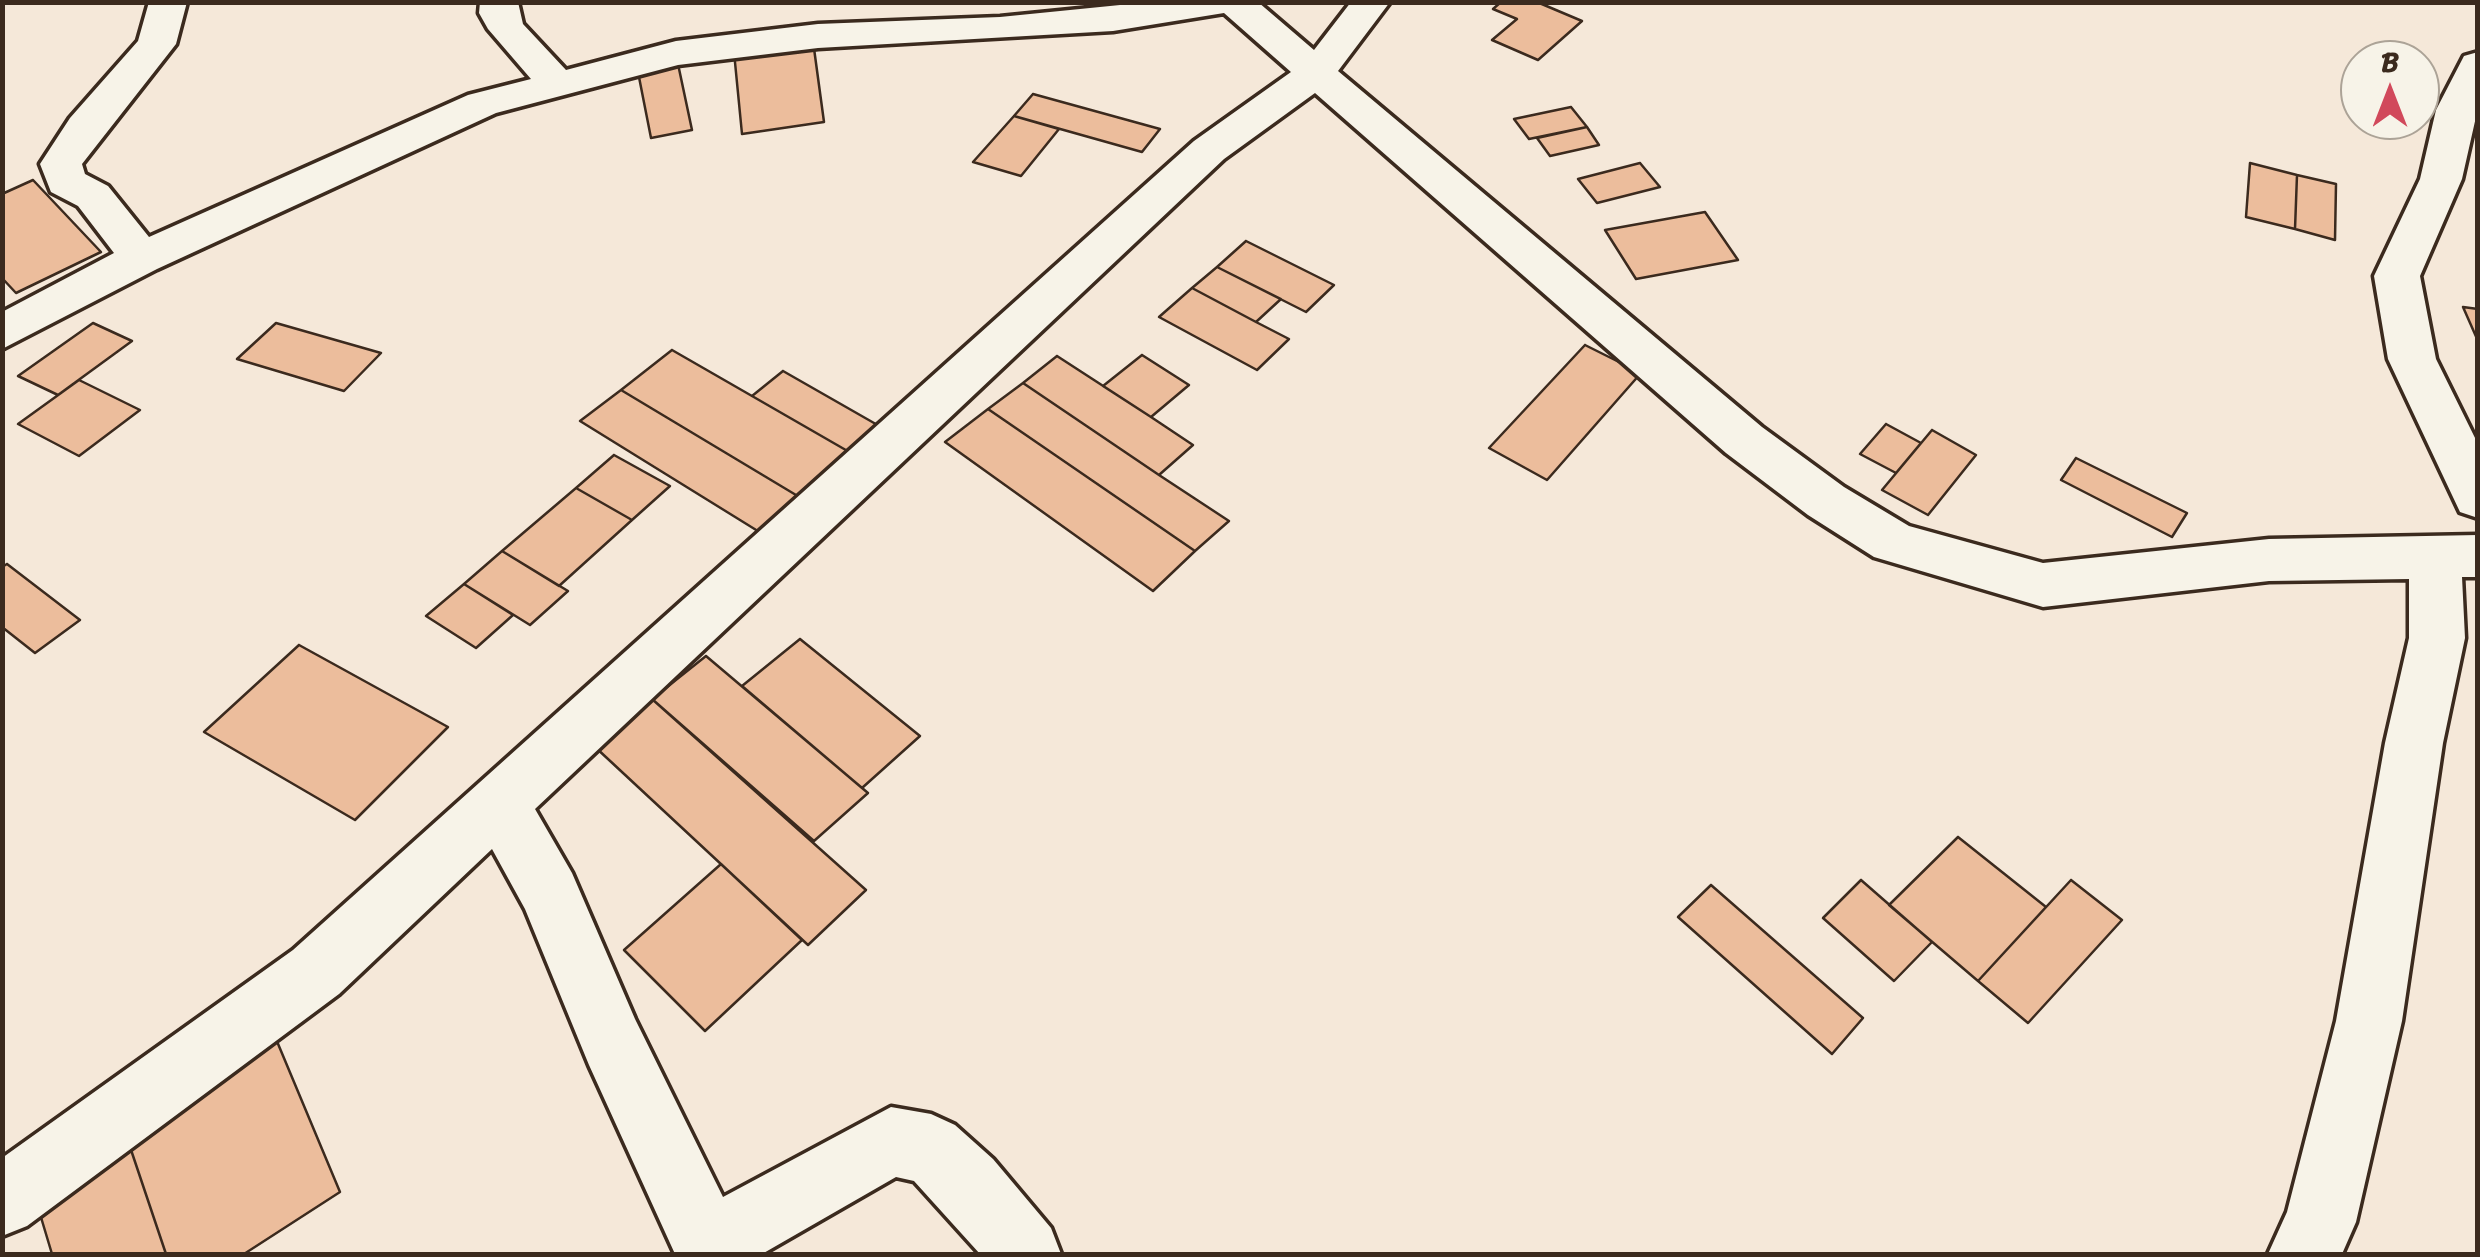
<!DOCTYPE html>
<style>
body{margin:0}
#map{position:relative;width:2480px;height:1257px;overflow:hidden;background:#f5e8d9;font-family:Sriracha,sans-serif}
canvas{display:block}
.frame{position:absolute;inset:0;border:5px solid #3b2a1e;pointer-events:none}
.north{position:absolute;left:2340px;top:40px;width:100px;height:100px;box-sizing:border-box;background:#f7f3e8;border:2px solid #aca397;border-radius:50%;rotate:0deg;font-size:28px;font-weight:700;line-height:40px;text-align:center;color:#3b2a1e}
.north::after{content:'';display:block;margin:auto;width:35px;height:45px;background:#d1495b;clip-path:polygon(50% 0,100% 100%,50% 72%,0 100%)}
</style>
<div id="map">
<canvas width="2480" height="1257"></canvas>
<div class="frame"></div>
<div class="north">B</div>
</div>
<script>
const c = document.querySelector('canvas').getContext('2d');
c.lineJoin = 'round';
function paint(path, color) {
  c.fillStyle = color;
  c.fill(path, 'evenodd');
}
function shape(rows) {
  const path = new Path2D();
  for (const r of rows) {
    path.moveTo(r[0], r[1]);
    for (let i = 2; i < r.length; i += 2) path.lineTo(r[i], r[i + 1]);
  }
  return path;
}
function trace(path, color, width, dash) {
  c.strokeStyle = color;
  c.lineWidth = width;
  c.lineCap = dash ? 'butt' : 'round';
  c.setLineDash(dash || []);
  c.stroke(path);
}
const building = shape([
 [1501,2,1537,2,1582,21,1538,60,1492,40,1517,19,1493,9,1501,2],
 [813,41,824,122,742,134,734,52,813,41],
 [678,64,692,130,651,138,638,72,678,64],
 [1033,94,1160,129,1142,152,1014,116,1033,94],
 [1571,107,1587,127,1529,139,1514,119,1571,107],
 [1014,116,1059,129,1021,176,973,162,1014,116],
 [1587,127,1599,145,1550,156,1537,138,1587,127],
 [1640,163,1660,187,1597,203,1578,179,1640,163],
 [2250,163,2297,175,2295,229,2246,217,2250,163],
 [2297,175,2336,184,2335,240,2295,229,2297,175],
 [33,180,101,252,16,293,2,278,2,194,33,180],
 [1705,212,1738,260,1636,279,1605,230,1705,212],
 [1246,241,1334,285,1306,312,1217,267,1246,241],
 [1217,267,1281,299,1256,322,1192,288,1217,267],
 [1192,288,1256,322,1289,339,1257,370,1159,317,1192,288],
 [2463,307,2478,309,2478,341,2463,307],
 [93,323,132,341,58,395,18,376,93,323],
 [276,323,381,353,344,391,237,359,276,323],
 [1585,345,1641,373,1547,480,1489,448,1585,345],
 [672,350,752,396,851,453,801,498,621,390,672,350],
 [1142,355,1189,385,1151,417,1103,386,1142,355],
 [1057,356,1151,417,1193,445,1159,475,1023,383,1057,356],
 [783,371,881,427,851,453,752,396,783,371],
 [79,380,140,410,79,456,18,424,79,380],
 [1023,383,1159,475,1229,521,1195,551,988,409,1023,383],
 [621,390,801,498,761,533,580,421,621,390],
 [988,409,1195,551,1153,591,945,442,988,409],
 [1886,424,1921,443,1896,473,1860,454,1886,424],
 [1932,430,1976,455,1928,515,1882,490,1932,430],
 [614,455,670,486,632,520,576,488,614,455],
 [2076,458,2187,513,2172,537,2061,480,2076,458],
 [576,488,632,520,559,586,502,551,576,488],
 [502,551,568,591,530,625,464,584,502,551],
 [7,564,80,620,35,653,2,627,2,567,7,564],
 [464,584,513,615,476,648,426,616,464,584],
 [800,639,920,736,862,788,742,686,800,639],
 [299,645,448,727,355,820,204,732,299,645],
 [706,656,868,793,814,841,652,699,706,656],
 [652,699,866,890,808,945,594,746,652,699],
 [1958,837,2046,907,1978,981,1889,905,1958,837],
 [721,864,802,940,705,1031,624,950,721,864],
 [1861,880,1932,942,1894,981,1823,918,1861,880],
 [2071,880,2122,920,2028,1023,1978,981,2071,880],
 [1711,885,1863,1018,1832,1054,1678,917,1711,885],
 [276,1039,340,1192,244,1254,166,1254,125,1132,276,1039],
 [125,1132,166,1254,52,1254,37,1204,125,1132]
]);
const minor = shape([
 [149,2,187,2,176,44,82,164,85,174,108,186,149,237,468,95,531,79,488,29,479,13,480,2,518,2,523,24,566,70,676,41,818,24,1000,17,1150,2,1258,2,1314,50,1351,2,1390,2,1338,71,1762,427,1844,487,1909,526,2043,563,2269,539,2478,535,2478,577,2462,577,2465,638,2443,743,2402,1021,2356,1222,2342,1254,2268,1254,2287,1212,2336,1021,2385,743,2409,638,2409,579,2269,581,2043,607,1874,557,1808,515,1726,453,1315,93,1224,159,535,809,572,873,635,1019,723,1197,891,1107,931,1114,955,1125,993,1159,1051,1228,1061,1254,980,1254,914,1181,896,1177,762,1254,675,1254,589,1065,525,909,492,849,339,994,27,1226,2,1236,2,1158,293,950,1194,141,1291,72,1224,13,1113,31,818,48,678,65,496,113,157,269,2,349,2,312,114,253,78,206,51,192,40,164,70,118,138,41,149,2],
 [2478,52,2478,108,2462,179,2420,276,2436,359,2478,444,2478,518,2460,512,2388,359,2374,276,2420,179,2436,110,2464,56,2478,52]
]);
paint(building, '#ecbd9c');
trace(building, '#3b2a1e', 2.5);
trace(minor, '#3b2a1e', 7);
paint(minor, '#f7f3e8');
</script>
